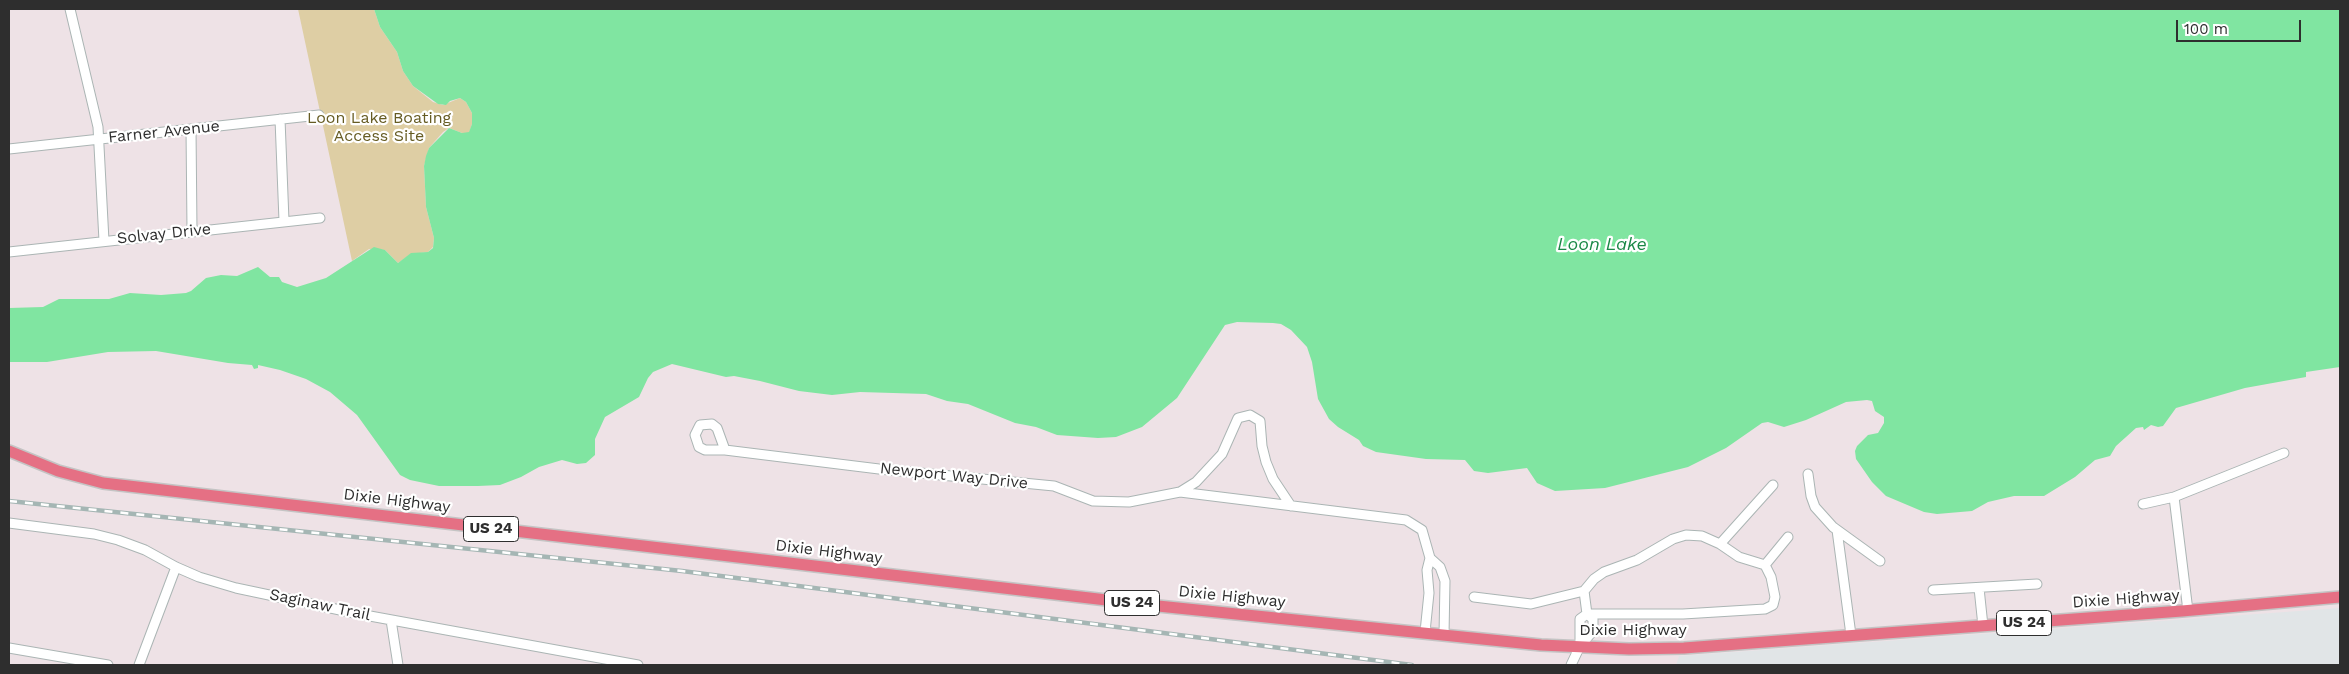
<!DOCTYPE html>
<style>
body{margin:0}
#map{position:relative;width:2349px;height:674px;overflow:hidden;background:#eee2e6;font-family:"Work Sans",sans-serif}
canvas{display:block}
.frame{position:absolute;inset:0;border:10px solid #2e2e2e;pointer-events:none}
.scale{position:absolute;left:2176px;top:20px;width:125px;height:22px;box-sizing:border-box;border:2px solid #2e2e2e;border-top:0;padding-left:6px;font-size:15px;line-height:18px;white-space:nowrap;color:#2e2e2e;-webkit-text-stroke:4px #fff;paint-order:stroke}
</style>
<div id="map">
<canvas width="2349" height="674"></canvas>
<div class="frame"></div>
<div class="scale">100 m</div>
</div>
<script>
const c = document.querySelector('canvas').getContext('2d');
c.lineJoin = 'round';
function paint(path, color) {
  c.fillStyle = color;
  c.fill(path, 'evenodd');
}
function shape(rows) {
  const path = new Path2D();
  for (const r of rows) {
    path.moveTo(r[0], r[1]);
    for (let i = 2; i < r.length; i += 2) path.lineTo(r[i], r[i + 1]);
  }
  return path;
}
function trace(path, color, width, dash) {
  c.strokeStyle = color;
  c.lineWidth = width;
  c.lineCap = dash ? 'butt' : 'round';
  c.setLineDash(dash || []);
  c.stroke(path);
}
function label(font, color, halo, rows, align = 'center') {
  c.font = font + ' "Work Sans",sans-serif';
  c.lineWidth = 4.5;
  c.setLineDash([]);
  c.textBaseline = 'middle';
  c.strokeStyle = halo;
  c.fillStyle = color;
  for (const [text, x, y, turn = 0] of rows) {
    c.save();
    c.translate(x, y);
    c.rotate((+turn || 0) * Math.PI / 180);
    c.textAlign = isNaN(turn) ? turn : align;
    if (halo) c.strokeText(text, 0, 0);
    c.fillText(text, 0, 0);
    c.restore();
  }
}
const industrial = shape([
 [2340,608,2340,665,1676,665,1679,656]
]);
const green = shape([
 [298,9,374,9,380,27,397,52,403,71,413,86,433,102,443,105,460,98,466,102,472,113,472,124,469,133,462,133,449,128,443,132,429,148,424,166,426,207,434,238,433,247,428,252,411,254,398,263,385,250,369,249,352,261]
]);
const water = shape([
 [374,9,2340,9,2340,367,2306,372,2306,377,2245,388,2176,408,2163,426,2158,427,2151,425,2144,430,2143,427,2136,428,2116,446,2110,456,2095,460,2075,477,2044,496,2014,496,1988,502,1972,511,1937,514,1924,512,1886,496,1872,482,1856,459,1855,451,1857,446,1868,435,1878,433,1884,423,1884,417,1875,411,1872,401,1867,400,1846,402,1806,420,1784,427,1768,422,1762,423,1726,448,1688,467,1605,488,1555,491,1537,483,1527,468,1488,473,1474,471,1465,460,1426,459,1376,452,1363,446,1359,440,1338,427,1329,419,1318,399,1312,362,1307,347,1291,330,1281,324,1273,323,1237,322,1225,325,1177,398,1142,427,1116,437,1098,438,1057,435,1036,427,1015,423,968,404,947,401,926,394,860,392,832,395,799,391,760,381,734,376,726,377,672,364,653,372,648,378,639,397,605,417,595,439,595,455,586,463,577,464,562,460,539,467,521,477,500,485,478,486,439,486,410,480,400,475,357,415,330,392,306,379,280,370,258,365,258,368,254,369,252,365,228,363,156,351,108,352,47,362,9,362,9,308,43,307,59,299,109,299,130,293,161,295,186,293,191,291,206,278,221,275,237,276,258,267,270,277,279,277,282,282,297,287,326,278,374,247,385,250,398,263,411,253,428,252,433,248,434,238,426,207,424,166,426,156,429,148,449,128,462,133,469,132,472,124,472,113,466,102,460,98,450,101,446,105,438,104,413,86,403,71,397,52,380,27]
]);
const minor = shape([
 [70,9,98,127,104,241],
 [280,119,284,221],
 [191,129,192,230],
 [9,149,319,115],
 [9,252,320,218],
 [725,450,705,450,699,447,695,435,700,425,712,424,717,428,725,450,879,469,1054,486,1093,501,1129,502,1180,492,1406,520,1422,530,1430,558,1427,570,1429,593,1425,632],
 [1808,474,1811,496,1815,507,1833,527,1880,561],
 [1180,492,1196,482,1222,454,1238,418,1250,415,1260,421,1262,446,1266,462,1273,479,1291,506],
 [2143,504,2174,497],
 [9,523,94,534,118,540,145,550,176,567,199,577,236,588,359,614,638,665],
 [1837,530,1851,635],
 [1720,544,1773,485],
 [1430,558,1440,567,1445,581,1444,635],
 [1765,565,1788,537],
 [1979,588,1983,626],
 [1933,590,2037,584],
 [1584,591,1587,614,1683,614,1765,609,1773,605,1775,597,1771,577,1765,565],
 [1474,597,1531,604,1584,591,1594,579,1604,572,1637,560,1673,539,1686,535,1702,536,1720,544,1739,557,1765,565],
 [2188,611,2174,497,2284,453],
 [391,620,398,665],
 [9,648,108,665],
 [139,665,176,567],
 [1571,665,1580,646,1593,631,1593,619,1587,614,1580,619,1580,646]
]);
const major = shape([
 [9,451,58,471,103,483,1158,606,1541,645,1629,649,1684,648,2182,611,2340,597]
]);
const rail = shape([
 [9,501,682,571,1412,665]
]);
const shields = [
 [491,529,55],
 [1132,603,55],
 [2024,623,55]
];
const shieldNames = [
 ["US 24",491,529],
 ["US 24",1132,603],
 ["US 24",2024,623]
];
const parkNames = [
 ["Loon Lake Boating",379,118],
 ["Access Site",379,136]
];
const streetNames = [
 ["Farner Avenue",164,132,-6],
 ["Solvay Drive",164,234,-6],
 ["Newport Way Drive",954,476,6],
 ["Dixie Highway",397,501,7],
 ["Dixie Highway",829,552,7],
 ["Dixie Highway",1232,597,6],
 ["Dixie Highway",2126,599,-4],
 ["Saginaw Trail",320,605,12],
 ["Dixie Highway",1633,630]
];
const waterNames = [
 ["Loon Lake",1602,245]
];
paint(industrial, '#e1e5e7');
paint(green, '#decea4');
paint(water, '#80e5a1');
trace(minor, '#abb5b4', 11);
trace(major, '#c4c4c4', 14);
trace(minor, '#fff', 9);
trace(major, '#e57084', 11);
trace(rail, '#a5b6b4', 4.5);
trace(rail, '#fff', 2.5, [8]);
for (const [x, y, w] of shields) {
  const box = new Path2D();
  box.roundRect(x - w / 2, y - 12.5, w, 25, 4);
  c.fillStyle = '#fff';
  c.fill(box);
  trace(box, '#2e2e2e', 1);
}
label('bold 15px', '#2e2e2e', null, shieldNames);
label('16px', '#665c23', '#fff', parkNames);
label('16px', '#2e2e2e', '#fff', streetNames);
label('italic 18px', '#1a8846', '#fff', waterNames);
</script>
